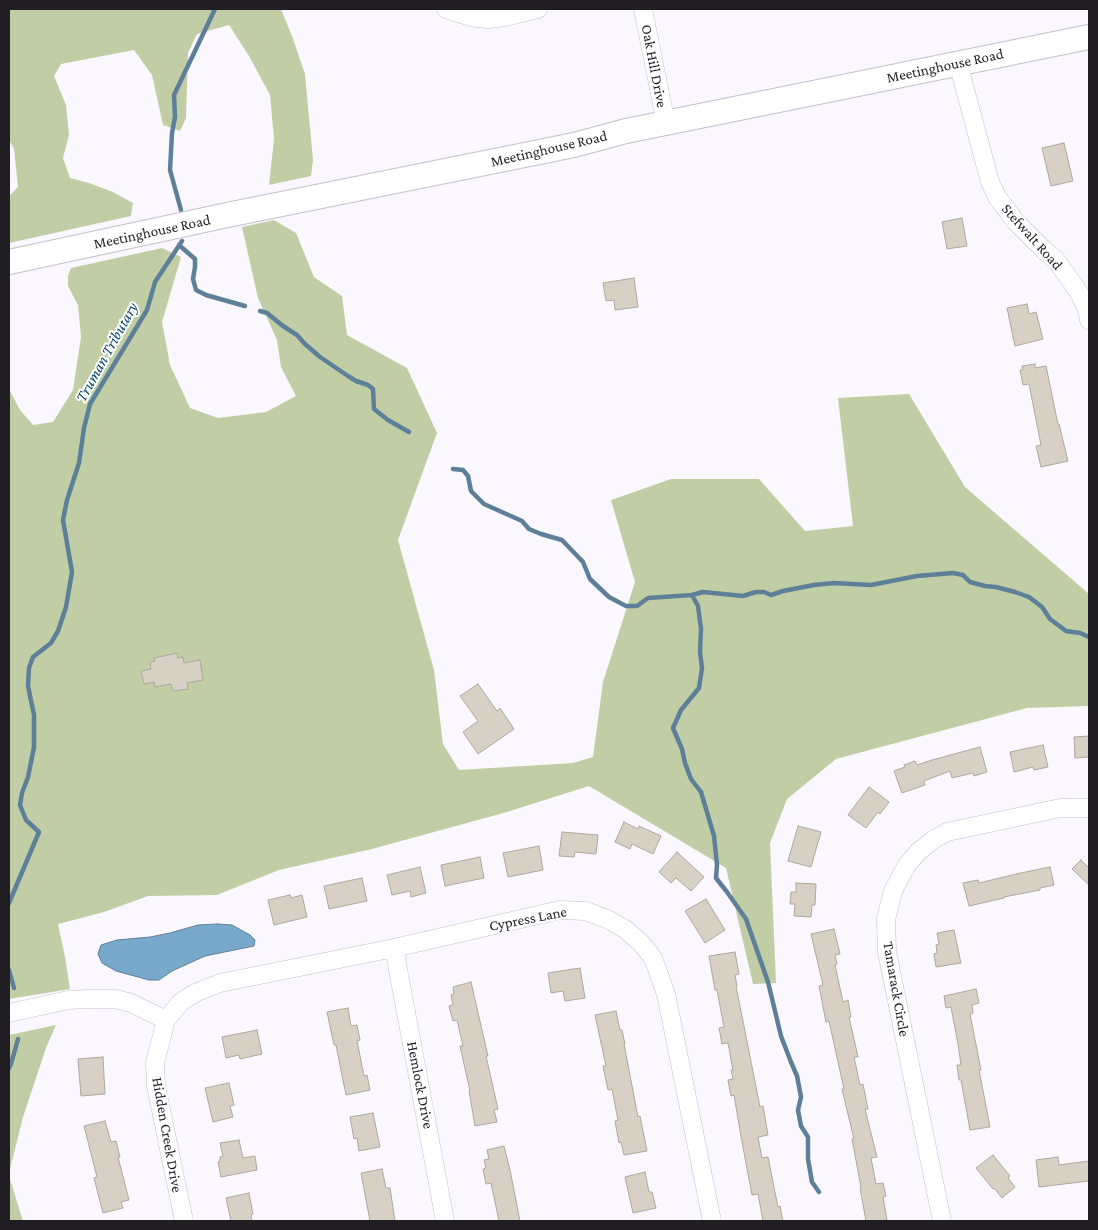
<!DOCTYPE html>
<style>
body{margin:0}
#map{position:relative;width:1098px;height:1230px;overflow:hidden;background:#fbf7fe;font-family:"Crimson Pro",serif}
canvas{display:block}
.frame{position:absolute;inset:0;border:10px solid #211e23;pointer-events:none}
</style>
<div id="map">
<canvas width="1098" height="1230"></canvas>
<div class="frame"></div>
</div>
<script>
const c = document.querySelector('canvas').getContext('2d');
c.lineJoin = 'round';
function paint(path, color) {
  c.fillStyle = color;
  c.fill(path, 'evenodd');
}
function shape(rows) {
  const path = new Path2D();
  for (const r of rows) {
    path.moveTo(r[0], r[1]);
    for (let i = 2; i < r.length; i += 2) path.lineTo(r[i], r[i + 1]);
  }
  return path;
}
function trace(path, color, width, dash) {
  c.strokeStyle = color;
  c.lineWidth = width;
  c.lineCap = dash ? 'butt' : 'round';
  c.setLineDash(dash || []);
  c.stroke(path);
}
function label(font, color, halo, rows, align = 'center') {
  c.font = font + ' "Crimson Pro",serif';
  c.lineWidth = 4;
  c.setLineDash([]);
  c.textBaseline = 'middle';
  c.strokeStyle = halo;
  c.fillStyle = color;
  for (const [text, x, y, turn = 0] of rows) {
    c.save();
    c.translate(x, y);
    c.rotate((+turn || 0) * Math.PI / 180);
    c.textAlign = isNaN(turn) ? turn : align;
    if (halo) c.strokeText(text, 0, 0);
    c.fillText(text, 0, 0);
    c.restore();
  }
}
const green = shape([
 [9,9,281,9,292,36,305,74,313,160,311,176,269,185,274,139,270,95,249,56,229,25,197,34,188,53,186,118,180,131,163,125,152,75,134,50,61,64,54,76,66,105,69,135,63,158,70,178,89,183,113,192,133,203,131,216,9,243,9,196,18,187,14,149,9,140],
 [274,220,296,233,314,277,342,296,347,335,407,368,437,433,398,540,434,670,443,744,459,770,573,763,593,757,603,682,635,582,611,500,671,479,759,479,805,531,853,526,838,398,909,394,965,487,1089,594,1089,706,1027,708,836,759,787,799,770,843,776,983,753,984,726,868,589,786,507,812,372,849,279,870,217,895,148,896,104,912,58,924,65,957,70,989,9,999,9,389,20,410,33,425,53,422,73,390,81,337,78,305,68,286,68,276,71,268,162,248,181,257,162,322,170,365,190,408,218,418,266,412,296,396,281,367,277,340,258,298,242,227],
 [56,1025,46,1048,23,1117,9,1173,9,1035],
 [9,1176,23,1221,9,1221]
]);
const water = shape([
 [217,924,232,925,250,935,255,940,254,946,205,956,172,971,159,980,149,980,116,971,102,963,98,954,101,945,117,940,150,937,170,933,198,925,217,924]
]);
const stream = shape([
 [181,210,170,170,172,133,175,117,174,95,215,9],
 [179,245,195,259,195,267,193,279,196,290,206,295,245,306],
 [260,311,267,313,283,326,297,335,305,344,320,357,348,376,356,381,368,385,373,389,374,409,388,420,409,432],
 [453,469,463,470,468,476,471,491,484,504,522,521,529,529,541,534,562,540,583,562,590,579,609,597,626,606,637,606,648,598,692,595,703,592,743,596,756,592,764,592,771,595,783,591,814,585,834,583,871,585,917,576,953,573,963,575,970,582,985,586,996,587,1015,592,1029,597,1042,607,1050,619,1066,631,1080,633,1089,637],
 [692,595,698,606,701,629,700,652,702,668,699,688,681,710,673,728,682,749,685,763,691,779,701,792,714,836,717,865,716,878,727,892,746,919,768,982,781,1036,791,1062,797,1076,801,1097,798,1110,801,1126,808,1137,808,1159,812,1182,819,1192],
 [9,903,39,832,26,820,20,805,22,793,28,777,34,747,34,715,28,686,29,668,33,657,51,643,58,631,66,607,72,572,63,520,67,500,79,463,84,428,90,404,147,310,155,282,182,241],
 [9,970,14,988],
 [9,1068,11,1064,18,1039]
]);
const building = shape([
 [1064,143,1073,181,1051,186,1042,148,1064,143],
 [962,218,967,246,947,249,942,222,962,218],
 [634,278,638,307,615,310,614,300,606,301,603,283,634,278],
 [1027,304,1029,314,1036,312,1043,339,1015,346,1007,308,1027,304],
 [1035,364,1035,368,1046,366,1058,424,1059,424,1068,461,1041,467,1036,446,1041,445,1029,384,1023,385,1020,370,1023,370,1022,366,1035,364],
 [177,653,178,658,183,657,184,663,200,660,203,680,187,683,188,689,173,691,171,684,155,687,154,682,144,684,141,671,151,669,150,662,155,661,154,658,177,653],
 [478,684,497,711,500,708,514,729,478,754,463,732,478,721,460,696,478,684],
 [1089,736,1089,757,1075,758,1074,737,1089,736],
 [1043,745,1048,767,1034,770,1033,767,1014,772,1010,752,1043,745],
 [980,747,987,772,974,776,973,773,952,778,950,771,924,781,925,785,902,793,894,771,905,767,904,765,915,761,917,765,932,760,980,747],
 [869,787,889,802,880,814,878,812,866,828,848,815,869,787],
 [624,822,638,829,639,826,661,836,653,854,632,844,630,849,615,842,624,822],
 [798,826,821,832,811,867,788,861,798,826],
 [562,832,598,835,596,854,575,852,574,857,559,856,562,832],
 [539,846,543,870,508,877,503,853,539,846],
 [677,852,704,877,691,891,676,878,671,883,659,872,677,852],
 [480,857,484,878,445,886,441,865,480,857],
 [1081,860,1089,868,1089,885,1072,869,1081,860],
 [420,867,426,893,411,897,410,891,392,895,387,875,420,867],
 [1050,867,1054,885,1040,888,1040,890,1004,897,1004,898,969,906,963,883,978,880,979,883,1016,874,1050,867],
 [362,878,367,901,329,909,324,886,362,878],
 [796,883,816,884,815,905,812,905,811,917,794,916,795,904,790,904,791,892,796,892,796,883],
 [290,895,291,898,302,895,307,917,274,925,268,900,290,895],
 [706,899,725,930,705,943,685,911,706,899],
 [834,929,840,954,835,955,837,964,835,965,843,1002,848,1000,851,1017,849,1017,858,1057,854,1057,860,1085,863,1084,868,1109,865,1109,877,1157,871,1158,876,1184,883,1183,886,1196,883,1197,887,1220,879,1221,866,1221,860,1188,861,1187,852,1139,854,1139,842,1089,844,1089,829,1021,826,1022,819,986,823,985,811,934,834,929],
 [954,930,961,963,936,967,934,954,937,953,936,945,939,944,937,933,954,930],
 [735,952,739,974,735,975,737,986,736,986,760,1107,763,1106,768,1135,758,1137,762,1158,768,1157,778,1207,780,1206,783,1221,763,1221,758,1194,752,1195,742,1142,734,1095,731,1096,728,1080,733,1079,731,1070,733,1070,728,1043,722,1044,719,1028,724,1027,717,990,715,990,709,956,735,952],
 [580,968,585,998,565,1001,563,991,551,993,548,973,580,968],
 [471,982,488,1056,486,1056,498,1109,494,1110,497,1122,475,1126,469,1091,470,1091,460,1046,463,1046,457,1020,453,1021,449,1006,453,1005,451,995,454,994,453,987,471,982],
 [976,989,979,1003,972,1005,973,1013,970,1014,981,1070,979,1070,990,1127,970,1130,961,1080,959,1080,957,1065,961,1065,958,1044,951,1007,946,1008,944,996,976,989],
 [348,1008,351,1026,357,1025,360,1040,357,1041,364,1076,367,1075,370,1090,346,1095,336,1045,334,1045,327,1012,348,1008],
 [616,1011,620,1030,622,1030,625,1044,624,1044,638,1117,640,1116,647,1151,624,1155,621,1142,619,1143,615,1121,618,1120,612,1089,608,1090,603,1066,606,1066,595,1015,616,1011],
 [257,1030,262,1054,240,1059,239,1055,226,1058,222,1037,257,1030],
 [103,1057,105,1094,81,1096,78,1059,103,1057],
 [229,1083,234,1105,230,1106,233,1117,213,1122,205,1088,229,1083],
 [373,1113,380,1147,359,1151,357,1138,354,1139,350,1117,373,1113],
 [105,1121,111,1142,116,1141,120,1157,118,1157,129,1200,121,1202,123,1208,103,1213,94,1178,97,1177,84,1126,105,1121],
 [239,1140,243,1158,255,1156,257,1170,221,1177,218,1162,220,1161,220,1157,223,1156,220,1143,239,1140],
 [504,1146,510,1170,520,1221,499,1221,491,1183,486,1184,483,1169,486,1168,484,1160,489,1159,487,1150,504,1146],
 [993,1155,1010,1176,1008,1178,1015,1187,1002,1198,994,1188,993,1189,976,1168,993,1155],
 [1058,1157,1059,1165,1089,1161,1089,1181,1039,1187,1036,1160,1058,1157],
 [382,1169,386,1188,390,1188,395,1221,370,1221,361,1173,382,1169],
 [645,1172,649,1192,652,1192,656,1208,633,1213,625,1177,645,1172],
 [249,1193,253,1214,251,1215,252,1221,231,1221,226,1198,249,1193]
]);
const street = shape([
 [446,9,461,14,476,18,489,19,505,17,538,9],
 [643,9,666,124],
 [958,63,990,182,997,197,1016,222,1044,250,1056,260,1078,291,1087,309,1089,320],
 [394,948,445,1221],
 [9,1013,68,1000,86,999,116,999,131,1003,166,1020],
 [184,1221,156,1086,155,1063,166,1020,181,1002,195,993,220,983,394,948,560,910,586,911,607,919,625,929,641,943,653,958,666,994,712,1221],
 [942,1221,887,952,886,919,893,891,907,865,918,852,933,840,947,832,1060,808,1089,808]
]);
const secondary = shape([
 [9,262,232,214,574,145,626,131,1089,37]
]);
const streetNames = [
 ["Oak Hill Drive",654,66,79],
 ["Meetinghouse Road",945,66,-12],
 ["Meetinghouse Road",549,149,-13],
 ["Meetinghouse Road",152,232,-12],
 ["Stefwalt Road",1032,237,48],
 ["Cypress Lane",528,919,-11],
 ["Tamarack Circle",896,989,80],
 ["Hemlock Drive",420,1085,79],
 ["Hidden Creek Drive",167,1135,80]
];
const waterNames = [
 ["Truman Tributary",107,352,-61]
];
paint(green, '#c1cea5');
paint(water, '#78a9ca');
trace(water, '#5e7f98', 1);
trace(stream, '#5e7f98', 4.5);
paint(building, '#d7d0c4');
trace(building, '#aea79c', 1);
trace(street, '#c5bfcb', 19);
trace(secondary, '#c5bfcb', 26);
trace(street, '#fff', 18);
trace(secondary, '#fff', 24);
label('15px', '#211e23', '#fff', streetNames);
label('italic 16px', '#094869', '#fff', waterNames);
</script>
